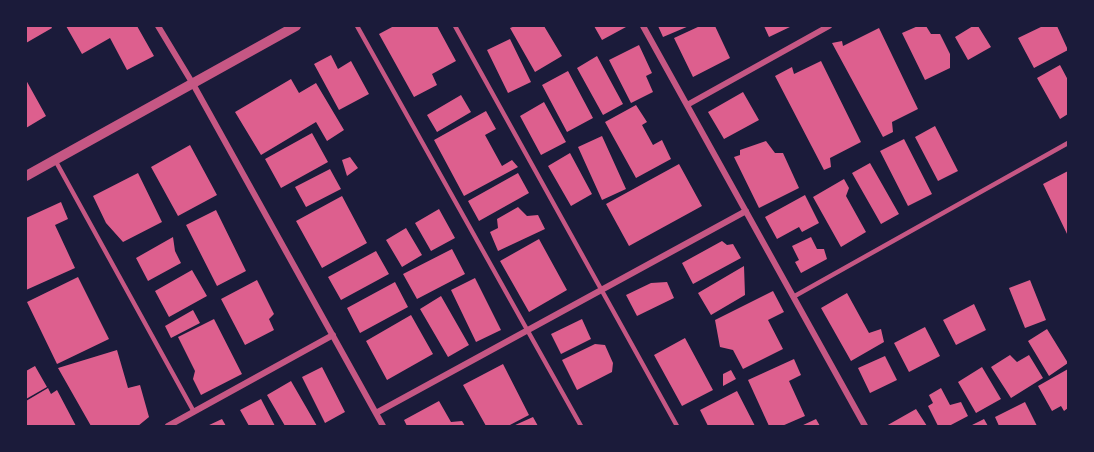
<!DOCTYPE html>
<style>
body{margin:0}
#map{position:relative;width:1094px;height:452px;overflow:hidden;background:#1b1b3a;font-family:Cabin,sans-serif}
canvas{display:block}
.frame{position:absolute;inset:0;border:27px solid #1b1b3a;pointer-events:none}
</style>
<div id="map">
<canvas width="1094" height="452"></canvas>
<div class="frame"></div>
</div>
<script>
const c = document.querySelector('canvas').getContext('2d');
c.lineJoin = 'round';
function paint(path, color) {
  c.fillStyle = color;
  c.fill(path, 'evenodd');
}
function shape(rows) {
  const path = new Path2D();
  for (const r of rows) {
    path.moveTo(r[0], r[1]);
    for (let i = 2; i < r.length; i += 2) path.lineTo(r[i], r[i + 1]);
  }
  return path;
}
function trace(path, color, width, dash) {
  c.strokeStyle = color;
  c.lineWidth = width;
  c.lineCap = dash ? 'butt' : 'round';
  c.setLineDash(dash || []);
  c.stroke(path);
}
const building = shape([
 [26,26,51,26,52,28,26,43],
 [66,26,137,26,154,56,127,70,110,38,82,54],
 [394,26,437,26,456,61,432,74,437,85,414,97,379,34],
 [515,26,544,26,562,56,535,72,510,28],
 [594,26,625,26,626,27,602,40],
 [658,26,689,26,663,37],
 [700,26,715,26,730,58,693,77,674,38],
 [764,26,792,26,769,37],
 [918,26,926,26,931,34,940,34,950,54,950,68,925,80,902,33],
 [973,26,978,26,991,47,968,60,955,37],
 [1043,26,1057,26,1068,50,1034,68,1018,38],
 [879,28,918,109,892,122,893,132,883,137,832,43,842,41,843,46],
 [510,39,531,82,508,93,487,50],
 [639,45,652,73,646,76,653,92,631,103,609,60],
 [331,55,338,69,351,61,369,94,339,110,314,64],
 [597,56,623,104,603,115,577,68],
 [821,61,861,142,830,158,831,167,824,170,775,76,792,67,794,74],
 [1060,65,1068,80,1068,114,1060,119,1037,78],
 [568,71,593,118,567,132,542,85],
 [291,79,299,93,316,83,344,130,327,141,316,122,261,155,235,112],
 [26,80,46,116,26,128],
 [743,92,759,120,724,139,708,112],
 [461,95,471,112,437,132,427,115],
 [544,102,566,142,541,155,520,116],
 [636,105,647,122,642,125,653,145,662,140,671,159,636,178,605,122],
 [486,111,496,129,485,135,502,166,512,160,518,167,464,196,434,140],
 [935,126,958,171,938,181,915,137],
 [312,133,328,162,281,188,265,159],
 [602,136,626,189,602,200,578,147],
 [904,139,932,194,908,206,880,151],
 [766,141,775,153,783,153,799,188,759,208,734,157,740,155,740,150],
 [190,145,217,195,178,216,151,167],
 [570,153,592,194,571,206,548,166],
 [350,157,358,168,347,176,342,160],
 [870,163,899,214,881,224,852,173],
 [679,164,702,206,629,246,606,204],
 [330,169,341,189,306,207,295,187],
 [1068,171,1068,236,1043,184],
 [138,173,162,222,123,242,106,223,93,196],
 [518,173,529,193,479,221,468,201],
 [844,179,849,188,846,196,866,232,841,247,813,197],
 [805,195,819,223,802,232,799,227,777,239,765,217],
 [342,196,367,243,322,268,296,221],
 [61,202,68,219,55,225,75,268,26,290,26,218],
 [518,207,527,216,538,215,545,229,498,251,490,232,498,228,497,219],
 [439,209,455,238,431,251,415,223],
 [216,210,246,271,217,286,186,225],
 [406,228,422,255,402,267,386,240],
 [173,237,175,251,181,263,148,281,136,258],
 [811,237,817,249,824,249,827,259,801,273,795,262,799,260,792,246],
 [539,239,567,290,529,312,500,261],
 [722,241,727,245,733,244,741,258,693,284,682,263],
 [452,249,465,274,417,299,403,274],
 [376,251,389,274,341,300,328,277],
 [744,266,745,295,711,315,698,293],
 [192,270,207,296,169,317,155,291],
 [78,277,109,339,57,364,27,302],
 [475,278,501,330,476,342,451,290],
 [257,280,274,314,269,319,274,330,245,345,221,299],
 [1030,280,1046,320,1025,328,1009,288],
 [395,282,408,307,360,333,347,308],
 [667,282,674,298,637,316,626,295,651,283],
 [773,291,784,312,768,320,783,349,743,369,733,350,720,347,715,320],
 [847,293,869,333,881,329,884,342,851,361,821,308],
 [441,296,469,345,448,357,420,309],
 [974,304,986,330,956,345,943,320],
 [193,310,200,323,171,338,165,326],
 [411,315,433,354,387,380,366,341],
 [214,319,242,374,201,395,193,379,195,371,178,337],
 [582,319,591,339,561,354,551,334],
 [925,327,940,356,909,372,894,343],
 [1047,329,1068,363,1049,376,1028,341],
 [685,338,713,390,682,406,654,355],
 [595,344,605,345,613,363,612,372,577,390,562,360],
 [117,350,128,388,140,385,149,417,138,426,91,426,58,368],
 [1010,355,1017,362,1029,355,1043,378,1011,398,991,367],
 [885,356,897,380,870,393,858,368],
 [794,359,801,375,789,381,805,416,782,426,769,426,748,380],
 [503,364,529,415,508,426,486,426,463,385],
 [35,366,47,387,26,399,26,371],
 [322,367,345,412,325,423,302,377],
 [982,367,1001,399,976,413,958,382],
 [1068,369,1068,408,1064,411,1061,406,1052,411,1038,386],
 [731,370,736,379,723,386,723,374],
 [291,381,317,426,285,426,267,395],
 [48,388,51,394,57,390,76,426,26,426,26,401],
 [941,388,950,405,961,402,968,416,949,426,938,426,928,406,933,403,929,395],
 [737,391,755,426,708,426,700,410],
 [261,399,275,426,249,426,240,410],
 [439,401,451,422,462,421,465,426,407,426,404,420],
 [1025,402,1037,426,999,426,995,417],
 [916,409,927,426,886,426],
 [533,417,538,426,513,426],
 [222,419,226,426,207,426],
 [816,419,820,426,801,426],
 [984,419,988,426,970,426]
]);
const service = shape([
 [357,26,581,426],
 [455,26,677,426],
 [55,160,194,412],
 [793,297,1068,143]
]);
const minor = shape([
 [158,26,193,84,383,426],
 [643,26,865,426],
 [687,105,829,26],
 [376,413,746,211],
 [168,426,333,335]
]);
const tertiary = shape([
 [26,176,296,26]
]);
paint(building, '#dd5f8e');
trace(service, '#c65784', 4.5);
trace(minor, '#c65784', 6);
trace(tertiary, '#c65784', 10);
</script>
